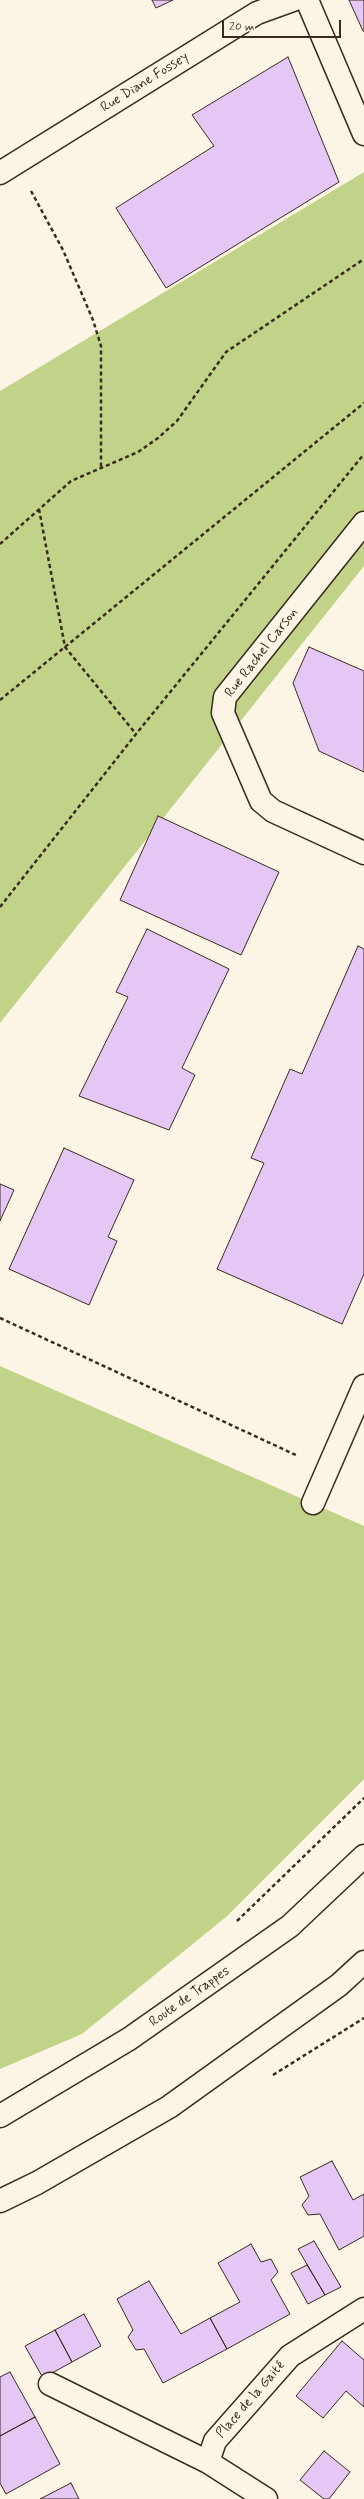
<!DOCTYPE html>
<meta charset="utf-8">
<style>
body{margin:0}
#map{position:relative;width:364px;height:2499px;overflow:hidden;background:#fcf5e5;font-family:Mynerve,sans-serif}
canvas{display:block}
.scale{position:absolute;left:222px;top:20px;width:119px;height:18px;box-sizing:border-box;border:2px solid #3b2a1e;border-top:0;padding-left:5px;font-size:12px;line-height:14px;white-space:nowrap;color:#3b2a1e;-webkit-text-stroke:3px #fcf5e5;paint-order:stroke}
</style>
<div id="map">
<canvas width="364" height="2499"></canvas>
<div class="scale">20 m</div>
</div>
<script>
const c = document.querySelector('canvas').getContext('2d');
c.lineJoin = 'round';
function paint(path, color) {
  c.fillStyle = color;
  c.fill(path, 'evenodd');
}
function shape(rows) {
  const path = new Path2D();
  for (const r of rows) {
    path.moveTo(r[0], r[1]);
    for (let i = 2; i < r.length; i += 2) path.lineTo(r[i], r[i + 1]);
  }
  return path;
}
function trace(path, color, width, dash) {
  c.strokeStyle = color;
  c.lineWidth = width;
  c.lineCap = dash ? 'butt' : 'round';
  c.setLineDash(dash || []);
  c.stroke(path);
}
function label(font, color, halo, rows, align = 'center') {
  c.font = font + ' Mynerve,sans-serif';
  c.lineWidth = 3.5;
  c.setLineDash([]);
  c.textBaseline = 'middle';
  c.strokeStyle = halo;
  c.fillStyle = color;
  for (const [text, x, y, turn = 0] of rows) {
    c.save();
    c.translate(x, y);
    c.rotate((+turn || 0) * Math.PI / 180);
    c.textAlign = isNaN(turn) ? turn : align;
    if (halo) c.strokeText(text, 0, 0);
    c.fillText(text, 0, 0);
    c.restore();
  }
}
const green = shape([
 [364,172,364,566,0,1023,0,391],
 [0,1366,364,1526,364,1779,226,1917,82,2034,0,2069]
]);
const building = shape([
 [152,0,173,0,156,8,152,0],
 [349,0,364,0,364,31,363,31,349,0],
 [288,57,339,182,166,288,116,208,214,146,192,115,288,57],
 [309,647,364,671,364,772,319,751,293,683,309,647],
 [158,816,279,872,241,955,120,900,158,816],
 [147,929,229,969,182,1068,195,1075,169,1130,79,1096,128,997,116,992,147,929],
 [358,946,364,949,364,1274,342,1324,217,1269,264,1163,251,1158,290,1069,302,1074,358,946],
 [64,1148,134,1180,108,1237,117,1241,89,1305,9,1269,64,1148],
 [0,1184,14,1190,0,1221,0,1184],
 [332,2161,353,2200,364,2194,364,2236,339,2250,320,2214,308,2215,302,2205,309,2196,300,2177,332,2161],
 [314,2241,341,2287,325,2295,298,2249,314,2241],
 [251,2244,261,2262,271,2259,278,2272,271,2280,290,2314,227,2349,210,2318,240,2302,218,2263,251,2244],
 [307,2265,325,2295,308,2304,291,2273,307,2265],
 [149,2281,181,2334,210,2318,227,2349,163,2383,144,2349,136,2350,128,2337,133,2330,117,2299,149,2281],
 [84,2314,101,2346,72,2362,55,2330,84,2314],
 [55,2330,72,2362,43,2378,25,2346,55,2330],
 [342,2341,364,2360,364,2407,346,2391,323,2418,296,2396,342,2341],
 [10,2372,35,2417,0,2436,0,2377,10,2372],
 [35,2417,60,2464,6,2494,0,2483,0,2436,35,2417],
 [324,2451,350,2472,329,2499,324,2499,300,2480,324,2451],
 [71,2483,79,2499,40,2499,71,2483]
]);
const path = shape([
 [31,191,63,250,93,320,101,346,101,467],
 [39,509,65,647,136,734],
 [0,544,71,481,138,452,158,438,177,421,226,352,364,259],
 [0,700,364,403],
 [0,907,136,734,364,454],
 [0,1318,298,1456],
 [237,1921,364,1798],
 [273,2075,364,2018]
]);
const minor = shape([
 [307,0,364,134],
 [0,173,257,13,293,0],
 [364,523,225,697,223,713,261,801,273,811,364,853],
 [313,1503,364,1386],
 [50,2384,208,2462],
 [266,2499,208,2462,215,2441,290,2356,364,2309]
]);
const secondary = shape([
 [0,2116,129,2039,290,1926,364,1856],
 [0,2201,37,2183,169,2107,339,1985,364,1962]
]);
const streetNames = [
 ["Rue Diane Fossey",145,83,-32],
 ["Rue Rachel Carson",262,653,-52],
 ["Route de Trappes",190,1997,-35],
 ["Place de la Gaité",251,2400,-49]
];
paint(green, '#c1d388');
paint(building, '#e5c7f5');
trace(building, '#3b2a1e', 1);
trace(minor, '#3b2a1e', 25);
trace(secondary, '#3b2a1e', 25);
trace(path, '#3b2a1e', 2.5, [4, 3]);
trace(minor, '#fcf5e5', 22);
trace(secondary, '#fcf5e5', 22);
label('14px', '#3b2a1e', '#fcf5e5', streetNames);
</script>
